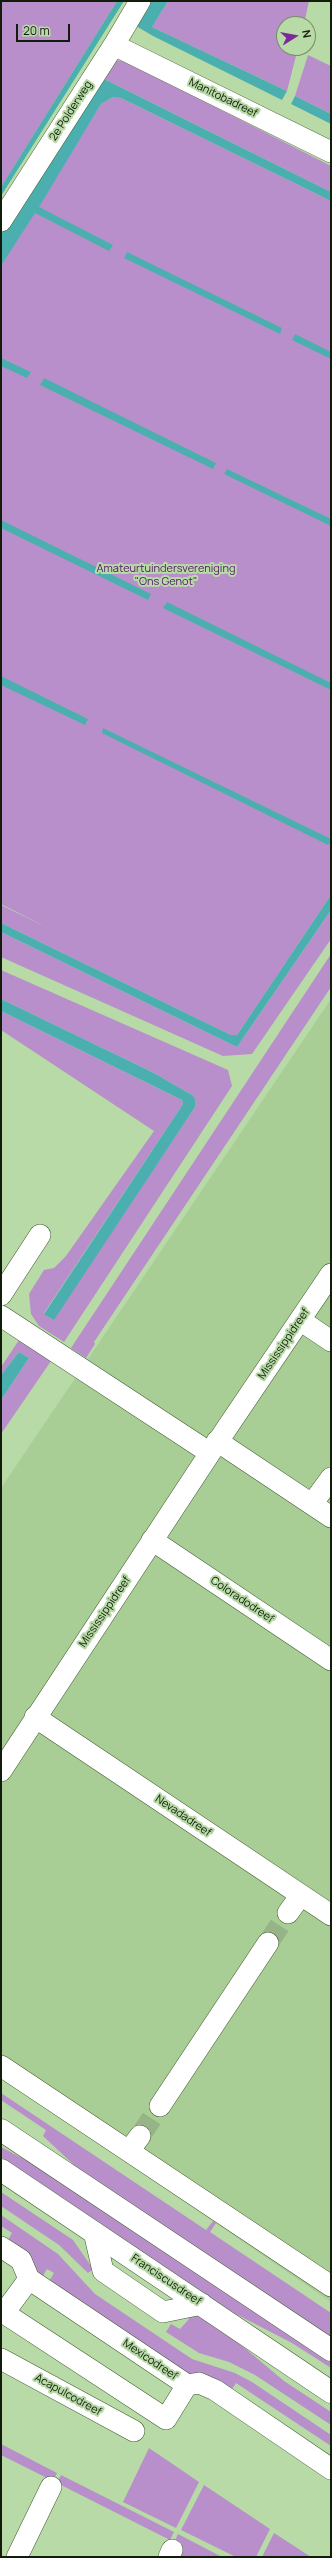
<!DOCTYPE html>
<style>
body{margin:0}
#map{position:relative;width:332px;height:2558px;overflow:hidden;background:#b7daa6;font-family:Manrope,sans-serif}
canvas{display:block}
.frame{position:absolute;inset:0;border:2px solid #111d0a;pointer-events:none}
.north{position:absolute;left:276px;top:16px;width:40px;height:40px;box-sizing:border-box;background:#b7daa6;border:1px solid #758e68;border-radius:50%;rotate:79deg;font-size:11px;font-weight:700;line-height:16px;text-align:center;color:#111d0a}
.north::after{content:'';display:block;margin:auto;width:14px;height:18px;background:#7c2a9a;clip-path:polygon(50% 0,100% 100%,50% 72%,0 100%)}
.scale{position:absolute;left:16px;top:24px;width:54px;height:18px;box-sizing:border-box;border:2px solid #111d0a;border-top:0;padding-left:5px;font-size:12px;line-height:14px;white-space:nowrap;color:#111d0a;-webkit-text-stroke:3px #b7daa6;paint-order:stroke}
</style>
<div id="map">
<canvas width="332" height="2558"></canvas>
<div class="frame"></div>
<div class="north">N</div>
<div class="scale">20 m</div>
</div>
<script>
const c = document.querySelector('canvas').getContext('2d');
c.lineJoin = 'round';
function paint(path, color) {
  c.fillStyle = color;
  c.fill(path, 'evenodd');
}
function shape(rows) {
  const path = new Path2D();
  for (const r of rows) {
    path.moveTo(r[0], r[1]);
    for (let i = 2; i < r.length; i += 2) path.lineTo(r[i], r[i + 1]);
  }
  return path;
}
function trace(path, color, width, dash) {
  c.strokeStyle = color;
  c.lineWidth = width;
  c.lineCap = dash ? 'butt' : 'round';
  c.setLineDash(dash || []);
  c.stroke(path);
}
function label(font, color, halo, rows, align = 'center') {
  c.font = font + ' Manrope,sans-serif';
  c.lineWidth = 4;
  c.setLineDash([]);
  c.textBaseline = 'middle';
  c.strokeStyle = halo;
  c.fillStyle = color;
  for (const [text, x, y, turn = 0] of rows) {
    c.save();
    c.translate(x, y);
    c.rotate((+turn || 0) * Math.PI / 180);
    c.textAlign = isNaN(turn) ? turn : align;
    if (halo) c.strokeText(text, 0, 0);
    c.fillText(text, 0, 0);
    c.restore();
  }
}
const built = shape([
 [331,999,331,2302,1,2076,1,1488]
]);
const green = shape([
 [1,1,117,1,1,187],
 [168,1,309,1,304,24,284,24,284,48,298,48,287,91,152,27],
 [308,55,331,66,331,114,295,96],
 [113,60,125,61,331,166,331,192,104,79],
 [113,97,121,98,331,201,331,895,237,1035,231,1035,1,923,1,905,48,928,1,904,1,266,101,104],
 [331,910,331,939,252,1054,223,1056,1,957,1,932,237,1047],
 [331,954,331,987,94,1342,95,1344,86,1358,71,1348],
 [1,970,228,1070,232,1086,64,1342,39,1326,31,1314,29,1294,44,1270,54,1268,66,1256,154,1131,1,1030,1,1011,182,1100,183,1104,44,1313,53,1319,195,1107,192,1095,154,1073,1,999],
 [19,1340,51,1361,1,1434,1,1400,29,1358,19,1352,1,1375,1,1367],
 [1,2093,206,2230,214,2220,216,2223,210,2232,331,2313,331,2338,75,2166,43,2136,46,2130,1,2100],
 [1,2147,35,2165,331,2362,331,2368,292,2343,234,2313,1,2157],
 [1,2192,73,2240,93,2269,88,2273,59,2245,1,2206],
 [1,2215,58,2254,95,2294,192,2359,235,2373,252,2382,331,2435,331,2446,236,2383,230,2392,188,2377,48,2283,54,2273,47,2269,41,2279,6,2243,12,2233,1,2226],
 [196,2312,222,2329,284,2381,331,2412,331,2425,255,2375,229,2362,199,2353,166,2332,171,2324,180,2329,189,2319,180,2313],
 [1,2444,57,2473,53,2481,1,2455],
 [149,2448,199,2482,176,2528,123,2502],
 [61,2475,174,2532,170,2540,57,2483],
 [204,2485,270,2529,256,2557,236,2557,181,2530],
 [274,2533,311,2557,262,2557],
 [178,2534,222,2557,176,2557,174,2543]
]);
const water = shape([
 [117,1,124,1,1,196,1,187],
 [147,1,168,1,152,27,287,91,282,100,153,36,136,26],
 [104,79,331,192,331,201,121,98,113,97,101,104,39,207,113,245,109,251,35,213,1,266,1,234,97,82],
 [295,96,331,114,331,124,291,104],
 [127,252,282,328,280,334,124,258],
 [295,334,331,352,331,359,292,340],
 [1,358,31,372,27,378,1,366],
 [44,378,216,463,213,469,40,385],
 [227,469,331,519,331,526,224,474],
 [1,520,151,594,148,600,1,528],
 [167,602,331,683,331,690,163,608],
 [1,676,88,719,85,725,1,685],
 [103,728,331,839,331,841,328,845,102,733],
 [331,895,331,910,237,1047,1,932,1,923,231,1035,237,1035],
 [1,999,154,1073,192,1095,195,1099,195,1107,54,1320,44,1314,183,1104,182,1100,1,1011],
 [19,1352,29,1358,1,1400,1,1375]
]);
const minorTunnel = shape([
 [268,1943,288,1913],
 [140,2136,160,2106]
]);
const minor = shape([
 [114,45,331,152],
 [1,221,114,45,140,1],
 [1,1295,40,1235],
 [1,1316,210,1453],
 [300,1320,331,1341],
 [217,1441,331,1517],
 [312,1504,331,1478],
 [152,1540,331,1660],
 [35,1717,331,1915],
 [1,1771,210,1453,331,1274],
 [288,1913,301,1895],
 [1,2066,331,2286],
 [160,2106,268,1943],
 [129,2151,140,2136],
 [94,2232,103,2271,163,2312,202,2304],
 [1,2247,21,2260,29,2279,187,2385,199,2383,215,2390,331,2469],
 [29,2279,4,2313,166,2419,187,2385],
 [1,2359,134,2431],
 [17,2557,51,2487],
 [169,2557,172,2550]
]);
const major = shape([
 [1,2130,331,2350],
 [1,2170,331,2392]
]);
const streetNames = [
 ["Manitobadreef",223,98,26],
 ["2e Polderweg",71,111,-57],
 ["Mississippidreef",284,1344,-56],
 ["Coloradodreef",242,1600,34],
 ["Mississippidreef",105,1612,-56],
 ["Nevadadreef",183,1816,34],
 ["Franciscusdreef",166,2280,34],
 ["Mexicodreef",150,2360,34],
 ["Acapulcodreef",68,2395,29]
];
const parkNames = [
 ["Amateurtuindersvereniging",166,569],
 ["\"Ons Genot\"",166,582]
];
paint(built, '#a8ce95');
paint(green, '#b98fcb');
paint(water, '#4cafaf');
trace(minorTunnel, '#96b487', 21, [21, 10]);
trace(minor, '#3f5d2f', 22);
trace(major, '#3f5d2f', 23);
trace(minor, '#fff', 21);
trace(major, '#fff', 22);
label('11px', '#111d0a', '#b7daa6', streetNames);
label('11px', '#54126b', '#b7daa6', parkNames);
</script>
